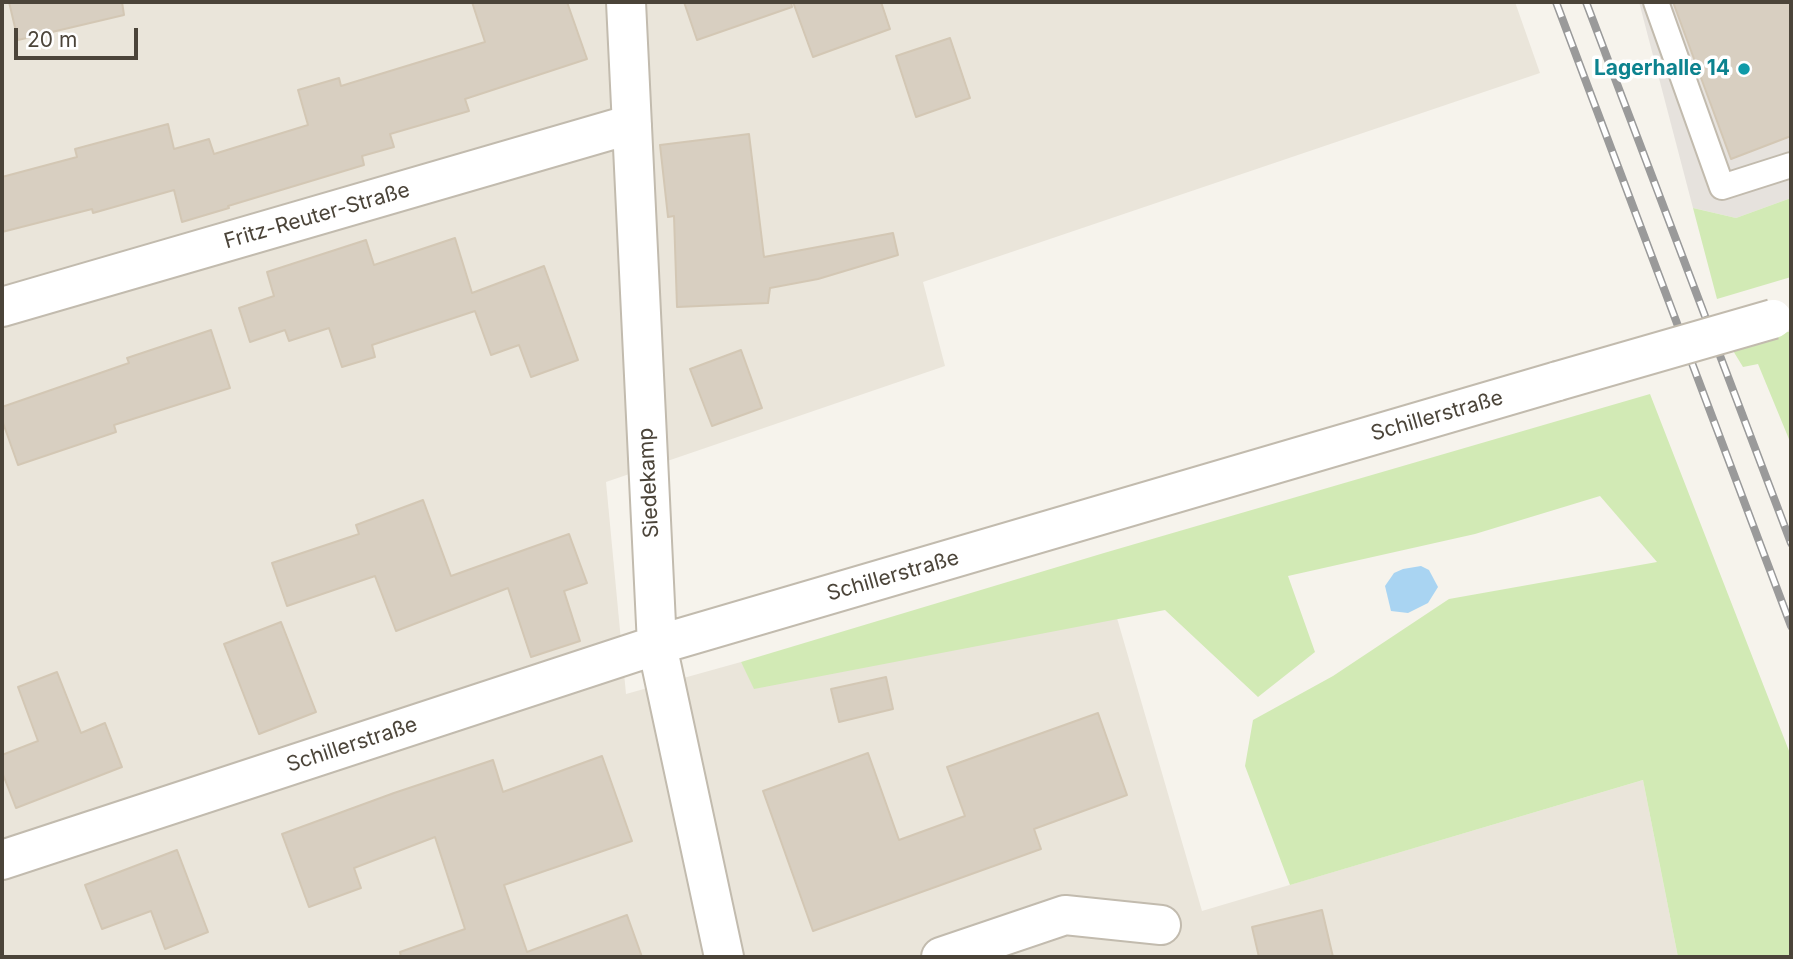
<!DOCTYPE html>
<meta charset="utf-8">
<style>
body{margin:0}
#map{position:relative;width:1793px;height:959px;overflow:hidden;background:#f6f3ec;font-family:Inter,sans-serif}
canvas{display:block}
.frame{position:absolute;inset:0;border:4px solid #4b4439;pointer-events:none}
.scale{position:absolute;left:14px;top:28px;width:124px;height:32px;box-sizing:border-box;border:4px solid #4b4439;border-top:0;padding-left:9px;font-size:21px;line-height:24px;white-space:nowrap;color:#4b4439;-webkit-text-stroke:5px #fff;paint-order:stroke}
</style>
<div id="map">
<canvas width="1793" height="959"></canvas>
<div class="frame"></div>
<div class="scale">20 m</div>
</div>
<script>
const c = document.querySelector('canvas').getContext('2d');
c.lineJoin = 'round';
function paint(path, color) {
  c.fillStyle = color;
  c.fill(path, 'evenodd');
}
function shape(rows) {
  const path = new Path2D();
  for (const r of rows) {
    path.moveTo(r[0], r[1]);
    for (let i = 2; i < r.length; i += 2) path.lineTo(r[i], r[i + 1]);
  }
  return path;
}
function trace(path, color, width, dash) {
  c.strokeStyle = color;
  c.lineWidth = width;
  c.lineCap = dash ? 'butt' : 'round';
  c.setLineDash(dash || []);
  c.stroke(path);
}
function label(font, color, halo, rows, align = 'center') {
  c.font = font + ' Inter,sans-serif';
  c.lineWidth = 7;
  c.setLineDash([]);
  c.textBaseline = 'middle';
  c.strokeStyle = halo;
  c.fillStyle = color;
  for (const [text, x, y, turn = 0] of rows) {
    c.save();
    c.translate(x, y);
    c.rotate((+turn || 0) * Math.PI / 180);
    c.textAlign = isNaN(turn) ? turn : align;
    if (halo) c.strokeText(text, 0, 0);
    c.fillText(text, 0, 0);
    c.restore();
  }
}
const residential = shape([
 [2,2,1515,2,1540,73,923,282,945,366,606,482,626,694,741,662,755,688,1117,618,1202,911,1643,780,1678,957,2,957]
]);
const industrial = shape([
 [1639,2,1791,2,1791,198,1736,218,1693,208]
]);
const green = shape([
 [1791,198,1791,277,1717,299,1693,208,1736,218],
 [1791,331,1791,444,1758,364,1743,367,1732,349],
 [1650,394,1791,756,1791,957,1678,957,1643,780,1290,885,1245,766,1253,720,1333,676,1449,599,1657,562,1600,496,1475,534,1288,576,1315,652,1258,697,1165,610,754,689,741,662,1104,553]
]);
const water = shape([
 [1421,566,1429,570,1438,587,1428,603,1408,613,1391,611,1385,586,1394,573,1403,569]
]);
const building = shape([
 [9,2,122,2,124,15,18,40,9,2],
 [472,2,567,2,587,59,465,99,469,111,390,134,394,147,362,156,364,165,228,206,229,208,182,222,174,190,93,213,92,209,2,232,2,177,77,157,75,149,168,124,174,149,209,139,214,154,308,125,298,90,339,78,341,86,485,42,472,2],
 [684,2,791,2,792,7,697,40,684,2],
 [793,2,881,2,890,29,813,57,793,2],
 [1673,2,1791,2,1791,136,1731,159,1673,2],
 [950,38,970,98,916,117,896,56,950,38],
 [749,134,764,257,893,233,898,255,818,279,770,288,768,303,677,307,674,216,668,217,660,145,749,134],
 [455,238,472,293,544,266,578,360,531,377,519,345,491,355,475,311,372,345,375,357,342,367,329,328,289,341,285,330,250,342,239,308,274,296,267,272,366,240,374,265,455,238],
 [211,330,230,388,114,425,116,432,18,465,2,420,2,407,129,363,127,358,211,330],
 [741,350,762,408,712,426,690,369,741,350],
 [423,500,451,576,569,534,587,583,564,591,580,641,531,657,508,588,396,631,375,576,287,606,272,563,359,534,356,525,423,500],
 [281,622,316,712,259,734,224,644,281,622],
 [57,672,81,733,105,723,122,767,16,808,2,772,2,755,38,741,18,687,57,672],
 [886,677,893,709,839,722,831,689,886,677],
 [1098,713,1127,795,1034,829,1041,849,813,931,763,791,868,753,899,840,965,816,947,767,1098,713],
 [602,756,632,841,504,885,527,952,627,915,642,957,401,957,400,952,465,929,435,837,354,868,361,888,309,907,282,834,394,793,493,760,503,792,602,756],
 [177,850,208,932,165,949,151,911,102,929,85,885,177,850],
 [1322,910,1333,957,1259,957,1252,927,1322,910]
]);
const service = shape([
 [1656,2,1722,187,1791,165]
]);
const minor = shape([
 [626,2,657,645,724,957],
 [2,307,632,124],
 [2,860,657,645,1558,381],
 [941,957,1065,915,1161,925]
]);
const rail = shape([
 [1556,2,1791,626],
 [1586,2,1791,543]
]);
const minorBridge = shape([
 [1558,381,1773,319]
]);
const markers = [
 [1744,69,7,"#0f9aa8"]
];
const cultureNames = [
 ["Lagerhalle 14",1730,69]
];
const streetNames = [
 ["Fritz-Reuter-Straße",317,216,-16],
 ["Schillerstraße",1437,416,-16],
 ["Siedekamp",649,483,-93],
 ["Schillerstraße",893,576,-16],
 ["Schillerstraße",352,745,-18]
];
paint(residential, '#eae5da');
paint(industrial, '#e6e2dd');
paint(green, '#d2eab5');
paint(water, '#a9d4f2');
paint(building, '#d8cfc1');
trace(building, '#d3c7b4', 2);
trace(service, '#c2bbae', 28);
trace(minor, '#c2bbae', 42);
trace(service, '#fff', 24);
trace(minor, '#fff', 38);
trace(rail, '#9a9a9a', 8);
trace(rail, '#fff', 5, [16]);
trace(minorBridge, '#c2bbae', 42, []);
trace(minorBridge, '#fff', 38);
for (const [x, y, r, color] of markers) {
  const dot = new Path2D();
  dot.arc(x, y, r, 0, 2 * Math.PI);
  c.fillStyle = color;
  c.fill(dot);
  trace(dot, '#fff', 2.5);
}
label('bold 21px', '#0d838f', '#fff', cultureNames, 'right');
label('21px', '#4b4439', '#fff', streetNames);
</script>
